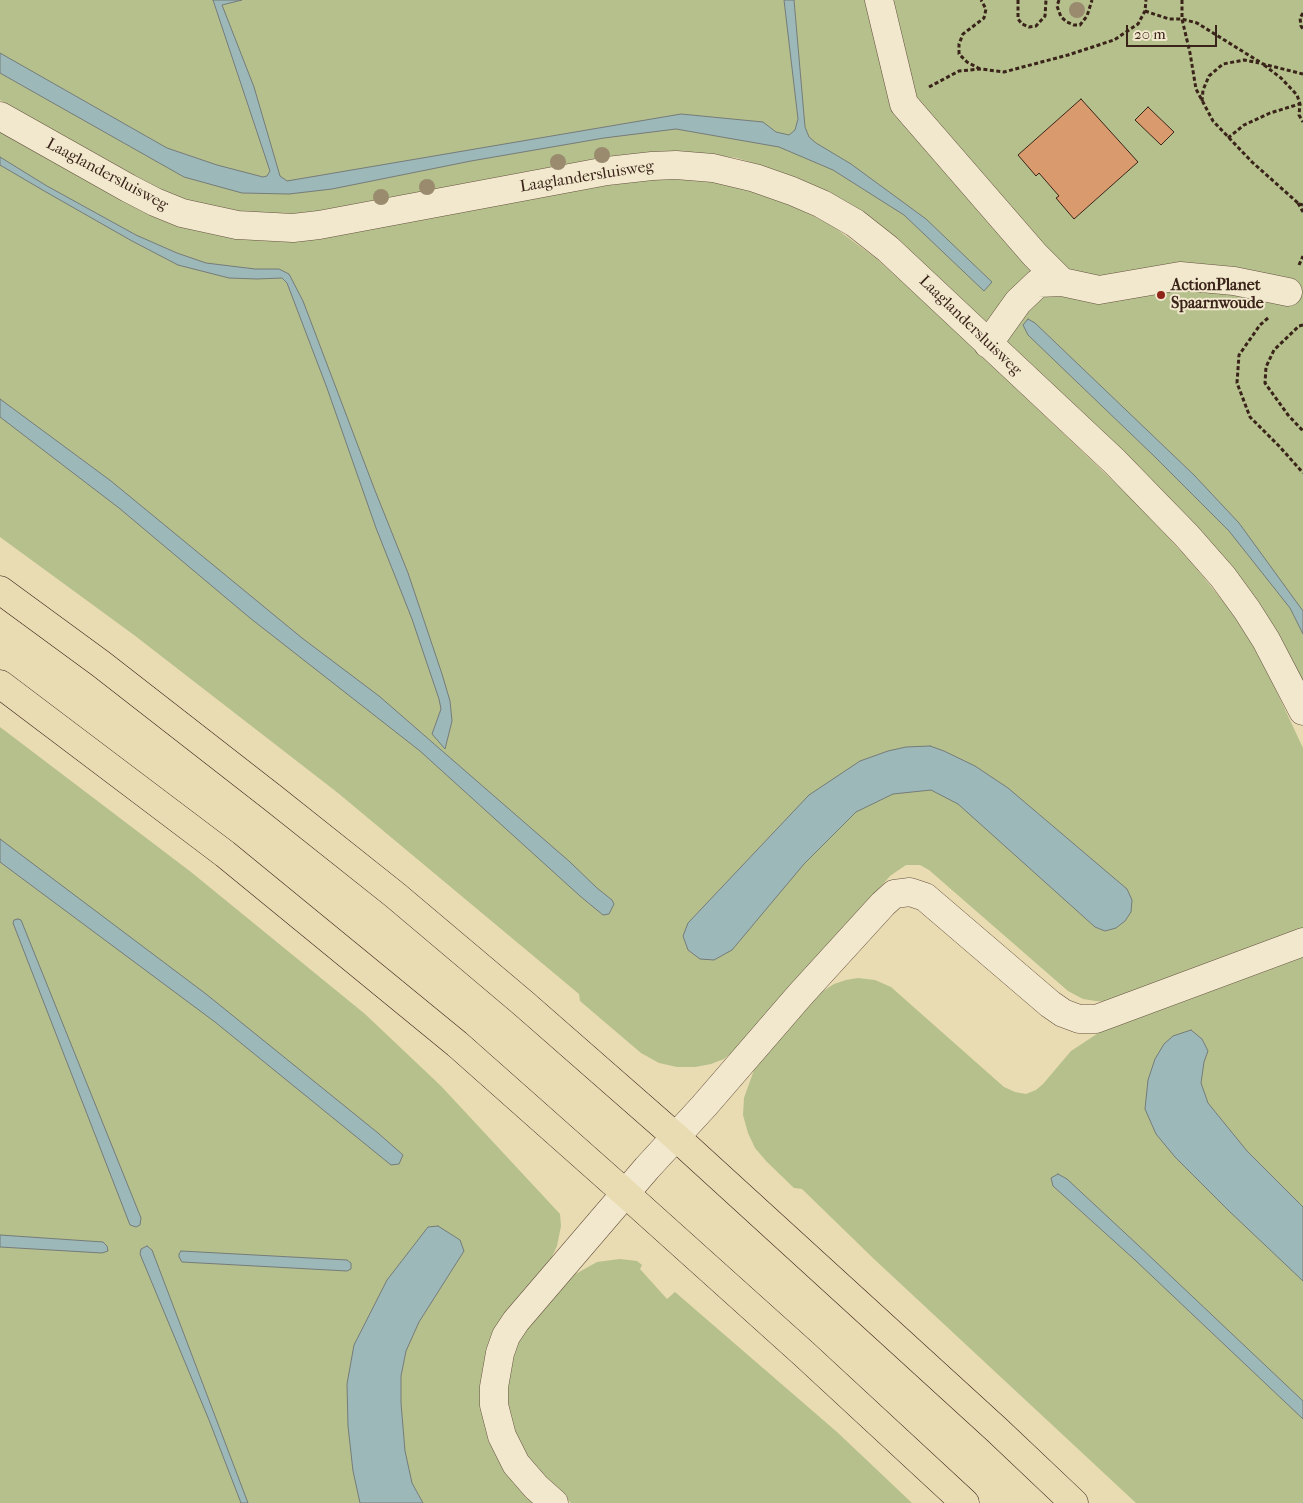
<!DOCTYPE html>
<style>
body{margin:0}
#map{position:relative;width:1303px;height:1503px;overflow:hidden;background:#e9dbb2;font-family:"IM FELL French Canon",serif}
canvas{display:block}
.scale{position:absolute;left:1126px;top:25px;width:91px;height:22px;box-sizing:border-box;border:2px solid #3a2319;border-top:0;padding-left:6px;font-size:15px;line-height:18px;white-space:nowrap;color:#3a2319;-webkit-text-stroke:4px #f1e8cd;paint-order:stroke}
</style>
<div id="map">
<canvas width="1303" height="1503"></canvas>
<div class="scale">20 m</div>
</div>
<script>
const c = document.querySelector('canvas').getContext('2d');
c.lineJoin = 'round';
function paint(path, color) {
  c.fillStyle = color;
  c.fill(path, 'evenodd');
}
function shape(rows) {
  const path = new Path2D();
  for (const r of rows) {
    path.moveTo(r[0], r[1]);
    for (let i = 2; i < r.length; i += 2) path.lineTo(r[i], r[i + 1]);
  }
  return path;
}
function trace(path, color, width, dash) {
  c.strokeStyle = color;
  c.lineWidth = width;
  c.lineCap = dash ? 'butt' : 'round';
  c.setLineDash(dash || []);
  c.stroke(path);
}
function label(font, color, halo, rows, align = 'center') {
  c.font = font + ' "IM FELL French Canon",serif';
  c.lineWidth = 4;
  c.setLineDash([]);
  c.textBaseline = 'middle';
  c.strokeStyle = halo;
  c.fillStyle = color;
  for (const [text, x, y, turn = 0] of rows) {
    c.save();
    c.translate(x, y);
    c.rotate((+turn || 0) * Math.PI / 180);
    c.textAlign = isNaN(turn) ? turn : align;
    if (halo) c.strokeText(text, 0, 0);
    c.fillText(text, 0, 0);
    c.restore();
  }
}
const green = shape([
 [0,0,1303,0,1303,684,1196,526,1178,507,899,240,872,219,820,188,766,167,737,158,709,154,656,152,621,156,330,210,290,214,230,211,197,203,164,192,85,150,0,100],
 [0,129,187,228,215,235,240,238,639,181,675,178,711,181,739,186,775,197,831,225,877,259,938,314,1132,499,1191,562,1240,622,1259,654,1303,748,1303,930,1108,1002,1096,1001,1083,999,1068,991,929,870,920,865,906,865,890,876,796,984,739,1046,724,1059,711,1064,695,1067,677,1067,659,1063,641,1053,580,1001,579,994,338,793,134,635,0,537],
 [0,727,191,872,365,1014,441,1086,560,1214,561,1226,557,1246,548,1265,487,1355,536,1503,0,1503],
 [1303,954,1303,1503,1136,1503,874,1259,802,1189,794,1188,767,1162,755,1148,748,1133,743,1115,744,1098,754,1070,762,1057,814,997,834,984,846,980,858,978,875,980,891,987,1004,1087,1015,1092,1026,1094,1036,1090,1043,1084,1071,1051,1109,1026],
 [620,1259,637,1261,642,1265,640,1269,667,1299,675,1292,837,1432,912,1503,571,1503,531,1465,516,1441,505,1395,512,1353,528,1325,572,1276,597,1262]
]);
const water = shape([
 [213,0,242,0,222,5,254,87,280,176,287,181,681,114,763,122,776,132,789,135,795,130,798,119,784,0,794,0,805,127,809,137,816,143,851,164,926,219,992,282,984,291,904,215,833,170,779,147,676,129,604,138,471,161,332,189,289,194,242,193,184,177,0,73,0,53,167,148,217,165,263,177,267,176,270,171,213,0],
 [0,157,47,186,136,235,177,253,206,263,255,269,279,269,289,274,303,301,374,488,408,573,442,674,450,701,452,721,445,749,432,734,441,709,439,699,412,619,376,528,327,388,287,283,282,278,257,279,229,278,178,265,132,241,46,192,0,165,0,157],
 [1028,319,1035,323,1194,475,1239,523,1303,611,1303,634,1290,608,1229,531,1154,456,1028,335,1023,325,1028,319],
 [0,399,111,481,302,638,379,696,570,862,597,888,612,900,614,904,609,914,603,915,580,896,420,751,250,618,119,508,0,417,0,399],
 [930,746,944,751,975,766,1008,788,1127,889,1132,900,1131,912,1125,921,1116,928,1105,931,1095,927,958,804,931,790,893,794,856,812,804,864,732,950,714,960,700,959,688,950,683,936,688,923,809,795,860,761,888,751,906,747,930,746],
 [0,839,206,994,378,1133,403,1155,399,1164,391,1165,215,1022,0,862,0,839],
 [18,919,21,920,141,1218,140,1225,136,1227,130,1225,13,923,14,920,18,919],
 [1191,1030,1202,1039,1208,1051,1204,1062,1201,1083,1208,1103,1247,1151,1303,1207,1303,1281,1229,1211,1175,1157,1156,1134,1145,1109,1148,1080,1155,1059,1164,1044,1173,1036,1191,1030],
 [1058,1174,1067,1179,1139,1246,1303,1401,1303,1419,1135,1260,1053,1186,1051,1178,1058,1174],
 [438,1226,460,1240,464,1251,419,1322,406,1351,401,1376,401,1403,405,1451,412,1483,423,1503,360,1503,353,1471,348,1426,347,1384,354,1345,387,1280,428,1227,438,1226],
 [0,1235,103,1242,107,1246,108,1251,102,1253,0,1247,0,1235],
 [147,1246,152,1250,248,1503,241,1503,209,1420,140,1254,141,1249,147,1246],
 [181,1251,347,1260,351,1263,351,1269,347,1271,182,1262,179,1257,179,1254,181,1251]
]);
const building = shape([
 [1081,99,1138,162,1074,219,1056,198,1059,196,1039,173,1036,176,1018,155,1081,99],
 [1148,107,1174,132,1161,145,1135,120,1148,107]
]);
const path = shape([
 [1018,0,1018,19,1022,24,1029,27,1036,26,1045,16,1046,0],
 [1059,0,1057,6,1061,17,1067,22,1074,25,1080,25,1087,16,1092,0],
 [1182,0,1182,19,1190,53,1196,89,1213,121,1252,162,1298,203,1303,205],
 [1145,11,1169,19,1182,19,1197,23,1263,64,1303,74],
 [1303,13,1300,18,1301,26,1303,29],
 [1264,65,1281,78,1297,95,1300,104,1299,115,1303,122],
 [980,69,967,62,959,54,959,44,963,34,984,18,986,9,981,0],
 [929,87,959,71,981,69,1004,72,1068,55,1114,40,1138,24,1145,11,1146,0],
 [1202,101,1203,90,1209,76,1223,64,1244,60,1259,63],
 [1228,138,1244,125,1270,113,1303,103],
 [1298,203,1303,212],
 [1299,265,1303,256],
 [1268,318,1260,325,1239,355,1237,383,1250,417,1280,447,1303,473],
 [1303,325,1299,326,1274,350,1266,367,1265,383,1288,415,1303,431]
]);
const minor = shape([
 [879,0,904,104,1035,255,1062,282],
 [0,116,128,188,155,202,182,213,237,225,293,228,319,225,607,171,652,166,676,165,713,168,755,178,792,191,822,204,855,223,888,249,1114,461,1187,536,1223,577,1247,610,1266,640,1303,711],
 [988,344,1018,302,1038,283,1062,282,1099,290,1180,276,1234,281,1288,292],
 [554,1503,536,1487,516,1464,502,1436,494,1405,494,1387,500,1353,506,1336,516,1321,647,1168,704,1106,800,995,883,904,894,894,910,892,925,897,1050,1004,1063,1013,1079,1019,1096,1019,1303,942]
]);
const highway = shape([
 [0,590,101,664,273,798,395,895,523,1003,676,1137,997,1430,1074,1503],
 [0,684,225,854,457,1044,625,1193,803,1353,965,1503]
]);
const trees = [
 [1077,10],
 [602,155],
 [558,162],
 [427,187],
 [381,197]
];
const markers = [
 [1161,295,5,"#8f2418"]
];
const streetNames = [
 ["Laaglandersluisweg",107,175,28],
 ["Laaglandersluisweg",587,177,-9],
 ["Laaglandersluisweg",970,326,44]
];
const poiNames = [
 ["ActionPlanet",1171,286],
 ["Spaarnwoude",1171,304]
];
paint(green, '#b5c08d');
paint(water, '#9db8b9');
trace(water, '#757c79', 1);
paint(building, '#d99a6d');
trace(building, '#3a2319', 1);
trace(minor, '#66513f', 29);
trace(highway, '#3a2319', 29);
trace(path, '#3a2319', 3, [4, 2.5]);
trace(minor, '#f1e8cd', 28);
trace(highway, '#e9dbb2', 28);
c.fillStyle = '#9a8b6e';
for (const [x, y] of trees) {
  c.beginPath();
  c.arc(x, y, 8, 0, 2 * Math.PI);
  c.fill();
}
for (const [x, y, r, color] of markers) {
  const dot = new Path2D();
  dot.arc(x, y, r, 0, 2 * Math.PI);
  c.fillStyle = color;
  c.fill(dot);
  trace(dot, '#f1e8cd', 2);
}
label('16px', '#3a2319', '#f1e8cd', streetNames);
label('bold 16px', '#3a2319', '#f1e8cd', poiNames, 'left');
</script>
